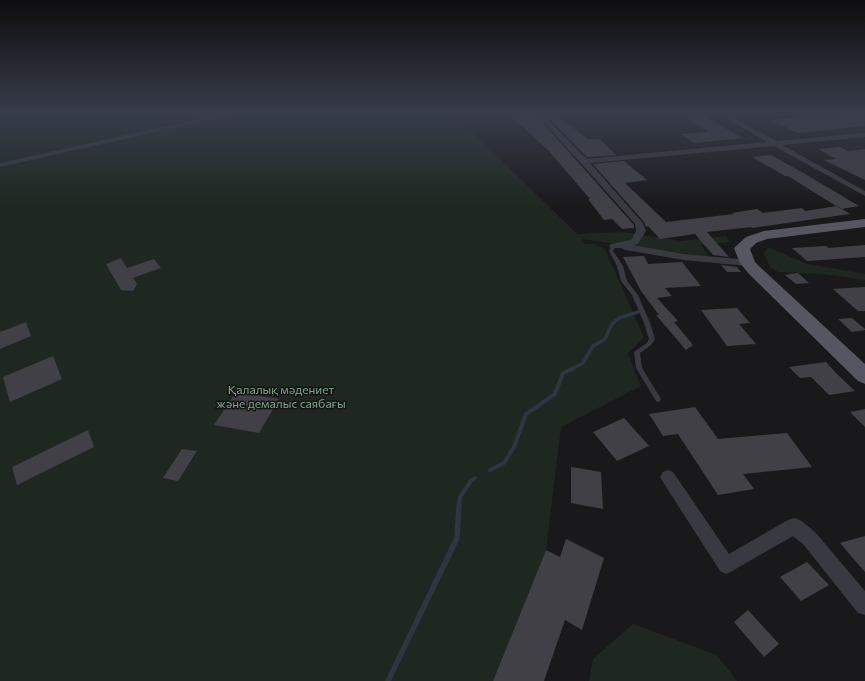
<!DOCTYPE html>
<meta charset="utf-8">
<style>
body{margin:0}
canvas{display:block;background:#19181b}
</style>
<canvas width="865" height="681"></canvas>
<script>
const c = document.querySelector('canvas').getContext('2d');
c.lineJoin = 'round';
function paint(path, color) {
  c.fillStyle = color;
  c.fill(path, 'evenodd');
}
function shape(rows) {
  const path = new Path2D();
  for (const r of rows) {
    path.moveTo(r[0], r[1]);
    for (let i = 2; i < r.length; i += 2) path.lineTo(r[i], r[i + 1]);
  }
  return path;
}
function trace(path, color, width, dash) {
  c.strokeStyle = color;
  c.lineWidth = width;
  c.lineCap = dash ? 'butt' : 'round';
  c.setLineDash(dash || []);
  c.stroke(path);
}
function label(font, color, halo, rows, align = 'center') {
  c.font = font + ' Commissioner,sans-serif';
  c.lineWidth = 3;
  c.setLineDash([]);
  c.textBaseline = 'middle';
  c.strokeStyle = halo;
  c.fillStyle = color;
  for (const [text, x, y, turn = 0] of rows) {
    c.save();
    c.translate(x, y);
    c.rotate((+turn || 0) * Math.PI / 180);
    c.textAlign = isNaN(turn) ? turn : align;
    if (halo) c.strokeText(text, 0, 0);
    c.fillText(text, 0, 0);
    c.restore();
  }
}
const green = shape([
 [0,112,452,112,577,234,624,232,681,241,726,236,730,242,701,245,709,257,582,239,585,244,594,244,605,249,644,337,628,354,641,386,561,427,546,550,493,681,0,681],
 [768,247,807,264,865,274,865,280,823,274,778,272,770,267,764,254],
 [633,624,717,655,737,681,589,681,593,659]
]);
const streamFar2 = shape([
 [570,370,583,363,593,346,605,339,612,324,619,318,638,312]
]);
const streamFar1 = shape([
 [490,470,504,463,514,447,526,414,555,394,563,373,572,369],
 [459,507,460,497,471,481,475,478]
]);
const stream = shape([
 [388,681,457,538,459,506]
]);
const building = shape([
 [513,112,533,112,634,225,634,228,622,229,612,219,604,220,588,199,590,199,549,151,511,116,516,116],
 [543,112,553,112,588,139,600,139,616,155,587,157],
 [678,112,698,112,742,138,694,143,680,134,708,132],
 [847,112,858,112,865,116,865,126,798,133,771,120],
 [840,147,848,151,865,149,865,180,824,160,836,159,818,149],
 [771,155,805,174,859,206,841,209,788,176,785,176,752,157],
 [624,161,647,180,625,183,666,222,734,214,732,213,757,209,763,213,802,208,805,211,837,206,850,214,752,228,751,227,707,232,729,257,713,255,695,234,660,239,648,226,646,227,644,222,593,164],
 [865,245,865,257,807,261,792,248,826,246,829,248],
 [644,256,648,264,682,262,701,286,665,288,672,296,657,298,678,321,674,322,693,345,686,350,656,315,659,315,641,291,623,257],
 [121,258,127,268,154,259,161,268,133,278,137,284,133,291,121,290,106,264],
 [721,265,737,267,741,272,727,272],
 [798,273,809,283,796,284,785,275],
 [865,287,865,311,858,311,833,289],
 [737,308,750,323,739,324,756,344,727,346,701,310],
 [852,318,865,329,865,330,852,332,838,319],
 [26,322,31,336,0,349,0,332],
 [53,356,62,379,10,402,3,377],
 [826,362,837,374,855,391,829,395,811,377,800,378,789,367],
 [236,392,279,399,259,433,214,425],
 [695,407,718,439,787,433,812,467,743,474,754,489,718,495,678,434,663,436,649,414],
 [865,409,865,427,850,412],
 [624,418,649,446,617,461,593,432],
 [88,430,94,447,17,485,12,467],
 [182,449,197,451,178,481,163,478],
 [571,467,601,472,603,509,571,503],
 [865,536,865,572,840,543],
 [566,539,604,558,582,630,565,620,544,681,493,681,546,550,560,557],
 [807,562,829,585,801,601,780,577],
 [748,610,779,644,764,657,734,622]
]);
const service = shape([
 [612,245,616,245,616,246,613,251,623,266,627,281,638,295,650,323,655,339,651,345,640,353,642,368,661,399,660,401,658,402,656,401,636,368,634,352,647,343,649,339,644,323,632,295,621,281,617,266,609,251,612,245]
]);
const minor = shape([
 [231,112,244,112,0,167,0,163,231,112],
 [534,112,541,112,586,159,767,142,716,112,724,112,776,141,865,133,865,137,782,145,865,191,865,196,774,146,590,163,643,223,646,231,638,244,632,245,684,254,748,260,753,263,748,266,684,260,625,250,621,248,611,248,609,246,611,244,631,240,636,231,635,224,581,163,534,112],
 [859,112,865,112,865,115,860,113,859,112],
 [668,470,673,472,729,554,788,520,794,518,800,520,815,532,865,591,865,615,858,613,803,544,793,536,732,571,726,574,720,571,663,482,660,477,663,472,668,470]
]);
const primary = shape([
 [865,219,865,227,767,239,756,243,750,249,755,262,761,268,865,364,865,384,858,381,749,274,740,263,734,248,746,237,764,231,865,219]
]);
const parkNames = [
 ["Қалалық мәдениет",281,390],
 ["және демалыс саябағы",281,404]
];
paint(green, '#1e2720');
trace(streamFar2, '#2d3641', 3.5);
trace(streamFar1, '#2d3641', 4);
trace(stream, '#2d3641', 5.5);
paint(building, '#404046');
paint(service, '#393a41');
paint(minor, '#393a41');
paint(primary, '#555660');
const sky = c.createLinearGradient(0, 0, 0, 208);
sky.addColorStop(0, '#0e0d0f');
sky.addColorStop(0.54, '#383d4a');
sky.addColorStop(1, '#383d4a00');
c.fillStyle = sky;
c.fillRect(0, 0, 865, 208);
label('12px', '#7fa985', '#141316', parkNames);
</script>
